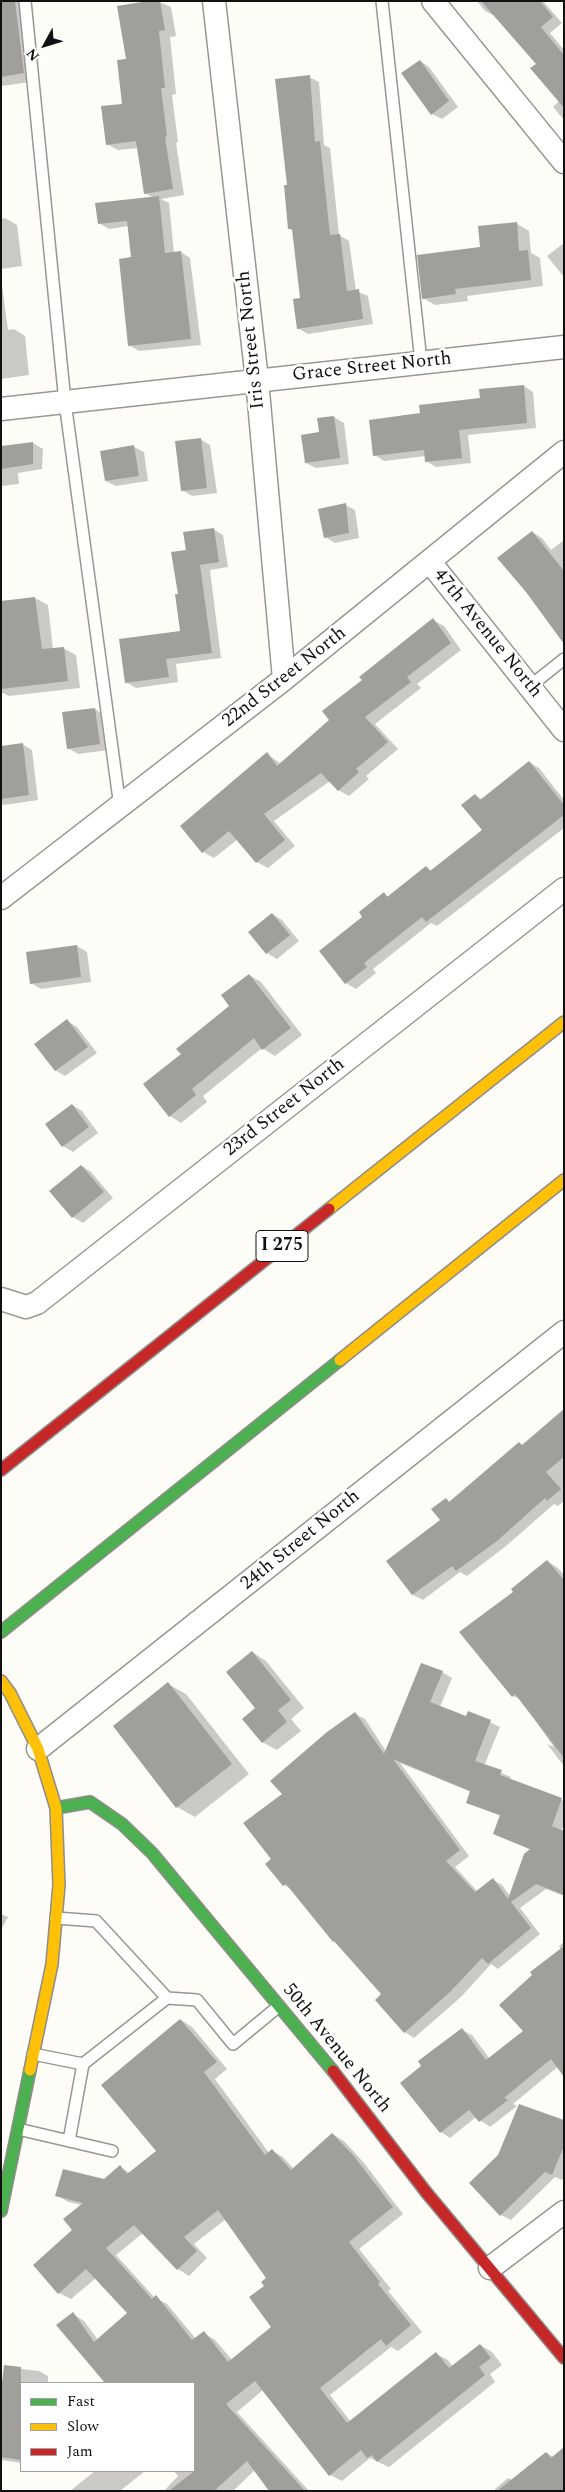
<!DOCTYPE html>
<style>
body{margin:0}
#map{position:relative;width:565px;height:2492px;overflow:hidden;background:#fdfcf7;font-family:Spectral,serif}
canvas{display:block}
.frame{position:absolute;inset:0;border:2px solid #111;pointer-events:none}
.legend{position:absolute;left:20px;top:2382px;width:175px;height:90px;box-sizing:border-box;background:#fff;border:1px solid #a0a0a0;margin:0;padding:6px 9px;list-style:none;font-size:15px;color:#111}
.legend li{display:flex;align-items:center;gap:10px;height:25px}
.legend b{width:25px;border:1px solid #a0a0a0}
.north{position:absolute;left:20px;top:20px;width:50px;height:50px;-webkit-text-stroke:4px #fff;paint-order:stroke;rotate:231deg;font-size:14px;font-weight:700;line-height:20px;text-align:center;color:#111}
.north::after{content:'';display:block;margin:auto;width:18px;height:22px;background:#111;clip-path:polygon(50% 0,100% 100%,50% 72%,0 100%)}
</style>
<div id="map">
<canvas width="565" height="2492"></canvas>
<div class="frame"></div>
<ul class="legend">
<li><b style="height:6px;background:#4caf50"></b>Fast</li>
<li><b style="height:6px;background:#ffc107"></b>Slow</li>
<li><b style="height:6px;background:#c62828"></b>Jam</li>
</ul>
<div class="north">N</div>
</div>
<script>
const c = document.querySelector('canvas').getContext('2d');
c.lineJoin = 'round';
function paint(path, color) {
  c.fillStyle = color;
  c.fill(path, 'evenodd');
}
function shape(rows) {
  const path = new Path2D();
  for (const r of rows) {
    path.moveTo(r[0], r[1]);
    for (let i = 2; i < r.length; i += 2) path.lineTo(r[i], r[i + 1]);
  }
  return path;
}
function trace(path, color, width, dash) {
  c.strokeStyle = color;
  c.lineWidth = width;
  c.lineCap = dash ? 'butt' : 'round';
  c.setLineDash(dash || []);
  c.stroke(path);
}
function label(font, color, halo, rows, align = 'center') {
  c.font = font + ' Spectral,serif';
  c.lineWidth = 5;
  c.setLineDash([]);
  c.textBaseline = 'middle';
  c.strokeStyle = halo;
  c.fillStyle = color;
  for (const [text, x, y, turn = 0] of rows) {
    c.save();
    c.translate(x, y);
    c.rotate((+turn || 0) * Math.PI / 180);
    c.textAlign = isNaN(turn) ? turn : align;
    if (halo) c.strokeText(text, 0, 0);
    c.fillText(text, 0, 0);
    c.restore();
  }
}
const shadow = shape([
 [1,1,28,1,38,81,1,86],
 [157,1,171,7,176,36,170,37,176,94,172,95,178,142,176,143,184,195,161,199,169,203,174,253,181,252,190,258,201,345,139,351,129,345,132,258,129,226,109,229,99,223,154,198,145,193,138,148,118,150,107,144,123,105,127,60],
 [477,1,543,1,562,23,550,33,564,50,564,120,553,107,559,101,537,64,495,16,485,11],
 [420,61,429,67,458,107,442,119,432,114],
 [309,77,319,82,324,145,330,148,339,235,349,241,356,291,368,296,373,324,308,334,298,328,301,299,293,231,289,228,288,186],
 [5,218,17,225,22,266,1,269,1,219],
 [516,223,529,231,531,253,540,258,543,286,467,296,468,301,435,305,423,298,481,248],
 [564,243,564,277,547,256],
 [1,277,8,330,14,329,25,336,29,375,1,379],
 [524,386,533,392,536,428,468,435,471,463,436,467,426,461,426,456,384,461,375,455,421,414],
 [334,417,344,423,349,464,316,468,306,463],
 [200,439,210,445,217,493,192,496,182,490],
 [33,443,43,449,42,469,18,473,19,484,1,486,1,447],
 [134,447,144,452,148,481,116,486,106,481],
 [345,505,355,510,359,538,335,543,325,537],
 [213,529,223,535,228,567,210,570,221,658,176,664,178,682,136,688,126,682,181,632,179,595,188,551],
 [532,532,542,538,551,550,564,540,564,575],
 [35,598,48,605,53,649,63,648,76,655,80,688,9,696,1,692,1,602],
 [433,620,444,626,461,650,417,684,421,688,375,724,398,749,366,776,369,779,349,796,338,790,330,781,274,821,295,846,268,868,257,862,238,839,214,858,203,852,267,754,281,764,330,720,363,680],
 [95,709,104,715,109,750,78,754,68,748],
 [22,744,32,750,38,800,4,805,1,803,1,747],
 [529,762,539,768,564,800,564,828,437,926,431,923,373,969,376,973,356,989,346,983,321,951,364,917,384,894,389,897,426,867,432,871,483,830,475,795,483,800],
 [272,914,282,920,299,941,277,959,267,953],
 [77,946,87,952,91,982,41,989,31,983],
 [249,975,261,982,302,1035,275,1056,262,1048,203,1096,207,1102,181,1123,170,1116,183,1054,231,1006],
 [67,1021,77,1027,97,1053,65,1076,55,1070],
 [72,1105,82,1111,98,1133,73,1152,63,1146],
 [82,1166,91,1172,113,1198,83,1223,73,1217,51,1191],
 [564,1420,564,1501,558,1506,554,1504,506,1546,467,1576,460,1572,423,1600,413,1595,387,1561,442,1520,446,1500,450,1502,519,1443,524,1446],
 [547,1561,558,1568,564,1575,564,1766,547,1744,554,1747,521,1700,513,1696,515,1592],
 [252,1652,266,1661,304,1708,291,1719,301,1731,277,1750,262,1742],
 [442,1672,452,1678,440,1707,467,1717,469,1712,500,1727,484,1766,511,1777,510,1780,564,1801,564,1825,561,1831,564,1832,564,1896,546,1889,520,1908,540,1934,498,1969,491,1964,461,1997,414,2038,405,2032,383,1994,334,1941,294,1891,284,1885,272,1860,284,1794,355,1714,365,1719,386,1751],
 [400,1763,471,1792,467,1803,501,1816,494,1834,531,1850,510,1896,502,1885,493,1880,477,1891,455,1867,469,1856],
 [168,1684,186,1694,249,1774,195,1817,177,1807],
 [1,1914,8,1917,1,1930],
 [564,1942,564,2067,560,2065,513,2104,517,2106,490,2127,476,2117,450,2138,441,2132,462,2030,472,2035,490,2059,525,2031,561,1950,559,1946],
 [181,2020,192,2027,227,2069,215,2079,269,2153,272,2151,283,2157,294,2169,332,2134,344,2141,364,2163,403,2214,359,2249,391,2289,388,2291,422,2332,398,2351,391,2347,330,2395,351,2422,436,2354,448,2360,453,2367,480,2345,492,2352,502,2365,490,2374,495,2382,389,2467,370,2458,342,2481,330,2475,263,2390,237,2412,309,2491,271,2491,255,2470,233,2491,164,2491,178,2476,174,2471,194,2471,194,2383,108,2383,58,2325,73,2314,84,2321,98,2340,128,2313,96,2278,71,2299,59,2293,82,2205,68,2202,57,2195,104,2180,120,2167,130,2173,158,2151],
 [226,2219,268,2278,266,2286,273,2328,232,2360,215,2340,204,2333,196,2339,167,2304,155,2298,116,2255,143,2233,178,2269,189,2276,207,2258,194,2244],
 [564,2120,564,2174,562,2180,555,2177,511,2220,501,2215],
 [5,2367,39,2371,48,2376,48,2383,21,2383,21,2399,12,2398],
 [1,2428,21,2431,21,2463,1,2460],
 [547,2453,553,2457,564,2491,496,2491,495,2489,508,2478,512,2480],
 [95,2471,145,2471,120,2491,70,2491]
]);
const building = shape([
 [1,1,15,1,24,73,1,77],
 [148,1,160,1,165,30,159,31,165,88,161,88,167,136,165,137,173,189,144,194,136,141,106,145,101,106,122,104,117,60,126,59,117,6],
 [481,1,540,1,553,17,541,27,564,55,564,108,530,68,536,64],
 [420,60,449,101,431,115,401,73],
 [310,75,315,142,320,141,330,235,340,234,347,291,359,289,363,319,297,329,293,299,300,298,292,229,288,229,284,185,287,185,275,79],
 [159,196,165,253,181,251,191,339,128,346,119,259,131,257,127,221,98,224,95,203],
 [517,222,519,251,528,250,531,280,455,289,456,294,422,299,417,255,480,247,478,226],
 [524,385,527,423,459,430,462,458,425,462,424,450,373,456,369,420,420,413,419,405,480,398,479,389],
 [334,416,340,458,305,463,301,435,319,432,317,418],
 [201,438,207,488,181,491,175,441],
 [33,442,33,464,1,469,1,446],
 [134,445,139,476,105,481,100,451],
 [346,503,349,533,324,538,318,509],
 [214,528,219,562,200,565,212,653,166,659,169,677,125,683,119,639,180,631,175,594,178,594,171,552,186,550,183,532],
 [532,531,564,571,564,644,526,592,497,558],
 [35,597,42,649,64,647,68,681,1,689,1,601],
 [433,618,451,643,407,677,411,682,365,717,388,742,356,769,359,772,338,791,321,773,264,814,285,840,256,863,229,831,202,853,180,826,267,752,277,766,329,720,322,711,362,680,359,677],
 [95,708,100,744,67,749,62,712],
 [23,743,29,795,1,799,1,746],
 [529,761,564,805,564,815,426,922,422,917,364,963,367,967,345,984,319,951,362,917,359,912,384,892,387,897,426,866,430,871,482,830,461,805,475,794,480,800],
 [272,913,290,935,266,954,248,932],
 [77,945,81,977,30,984,26,952],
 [249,974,291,1028,262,1050,254,1038,192,1089,196,1095,169,1117,143,1084,181,1054,176,1049,229,1006,221,995],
 [67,1019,88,1047,55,1071,34,1044],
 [72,1104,89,1127,62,1147,45,1124],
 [81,1165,104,1192,72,1218,49,1191],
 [564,1409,564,1457,546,1472,561,1489,547,1501,545,1498,497,1541,456,1571,452,1566,412,1595,386,1561,440,1520,431,1509,446,1498,449,1502,519,1442,522,1445],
 [547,1560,564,1580,564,1758,515,1694,512,1697,459,1632,513,1592,511,1589],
 [252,1651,291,1700,278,1710,287,1722,262,1743,242,1719,255,1708,226,1672],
 [421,1663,443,1671,430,1702,466,1716,468,1711,491,1720,475,1761,502,1770,500,1775,562,1798,552,1826,564,1831,564,1895,536,1884,511,1902,531,1928,488,1964,482,1958,451,1991,404,2033,375,2000,381,1994,334,1941,333,1942,286,1884,283,1886,265,1864,271,1859,243,1823,282,1794,270,1781,327,1732,355,1712,384,1754],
 [393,1759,470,1791,466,1803,500,1815,493,1834,530,1849,524,1854,508,1899,493,1878,475,1892,446,1861,460,1850],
 [168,1682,232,1764,176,1808,113,1726],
 [564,1946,564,2077,551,2059,504,2098,508,2100,479,2122,469,2110,440,2133,400,2083,421,2066,418,2061,462,2028,486,2060,523,2031,499,2005,532,1975,530,1972],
 [180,2019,217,2062,204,2072,265,2155,272,2149,291,2170,332,2133,353,2155,393,2207,349,2242,380,2282,378,2284,411,2325,386,2346,381,2339,320,2388,347,2423,436,2352,449,2368,480,2344,491,2358,479,2367,485,2375,377,2462,372,2455,367,2458,361,2450,329,2476,255,2381,226,2404,305,2491,269,2491,247,2461,214,2491,169,2491,194,2471,194,2383,105,2383,56,2325,73,2312,94,2342,127,2313,86,2269,58,2294,33,2265,72,2230,63,2219,83,2203,55,2196,63,2169,104,2179,120,2165,127,2174,156,2151,101,2085],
 [218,2210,266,2278,261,2282,264,2286,249,2297,271,2327,228,2362,204,2331,192,2340,156,2295,152,2299,106,2248,134,2225,177,2270,197,2251,184,2237],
 [519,2104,564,2120,564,2146,552,2175,545,2172,500,2216,469,2183,498,2155],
 [4,2365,21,2367,21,2460,1,2457,1,2392],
 [564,2447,564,2491,497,2491,546,2452,551,2458]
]);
const lane = shape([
 [25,1,65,402,120,807],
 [382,1,421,362],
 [529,687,564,659],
 [167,1998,197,2000,233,2044,279,2006],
 [33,2054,83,2064,167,1998,96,1921,56,1918],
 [18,2129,112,2151],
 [69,2141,83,2064]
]);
const street = shape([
 [214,1,257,380,284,679],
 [433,1,564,162],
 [1,409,564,347],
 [430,562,564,730],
 [1,898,284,679,564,452],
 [1,1299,26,1307,37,1303,564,889],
 [38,1749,564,1332],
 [490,2268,564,2212]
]);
const fast = shape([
 [1,1632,340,1360],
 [56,1808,90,1802,122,1824,152,1853,333,2071],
 [1,2211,30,2070]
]);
const slow = shape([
 [329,1209,564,1022],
 [340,1360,564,1180],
 [1,1681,10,1693,38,1749,56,1808,59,1885,52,1964,30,2070]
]);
const jam = shape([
 [1,1470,329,1209],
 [333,2071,426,2192,564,2358]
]);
const shields = [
 [282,1246,52]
];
const shieldNames = [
 ["I 275",282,1246]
];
const streetNames = [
 ["Iris Street North",252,340,-96],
 ["Grace Street North",372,368,-6],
 ["47th Avenue North",487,634,51],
 ["22nd Street North",285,678,-38],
 ["23rd Street North",285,1108,-38],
 ["24th Street North",301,1541,-39],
 ["50th Avenue North",336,2049,51]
];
paint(shadow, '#0003');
paint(building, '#a19f9c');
trace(lane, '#979795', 14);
trace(street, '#979795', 25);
trace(fast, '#8e8d8b', 14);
trace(slow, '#8e8d8b', 14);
trace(jam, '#8e8d8b', 14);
trace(lane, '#fffffe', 11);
trace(street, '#fffffe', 22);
trace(fast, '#4caf50', 11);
trace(slow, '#ffc107', 11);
trace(jam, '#c62828', 11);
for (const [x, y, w] of shields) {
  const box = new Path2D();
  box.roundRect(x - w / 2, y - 15.5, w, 31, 4);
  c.fillStyle = '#fff';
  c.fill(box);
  trace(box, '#111', 1);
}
label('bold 18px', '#111', null, shieldNames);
label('19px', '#111', '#fff', streetNames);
</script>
